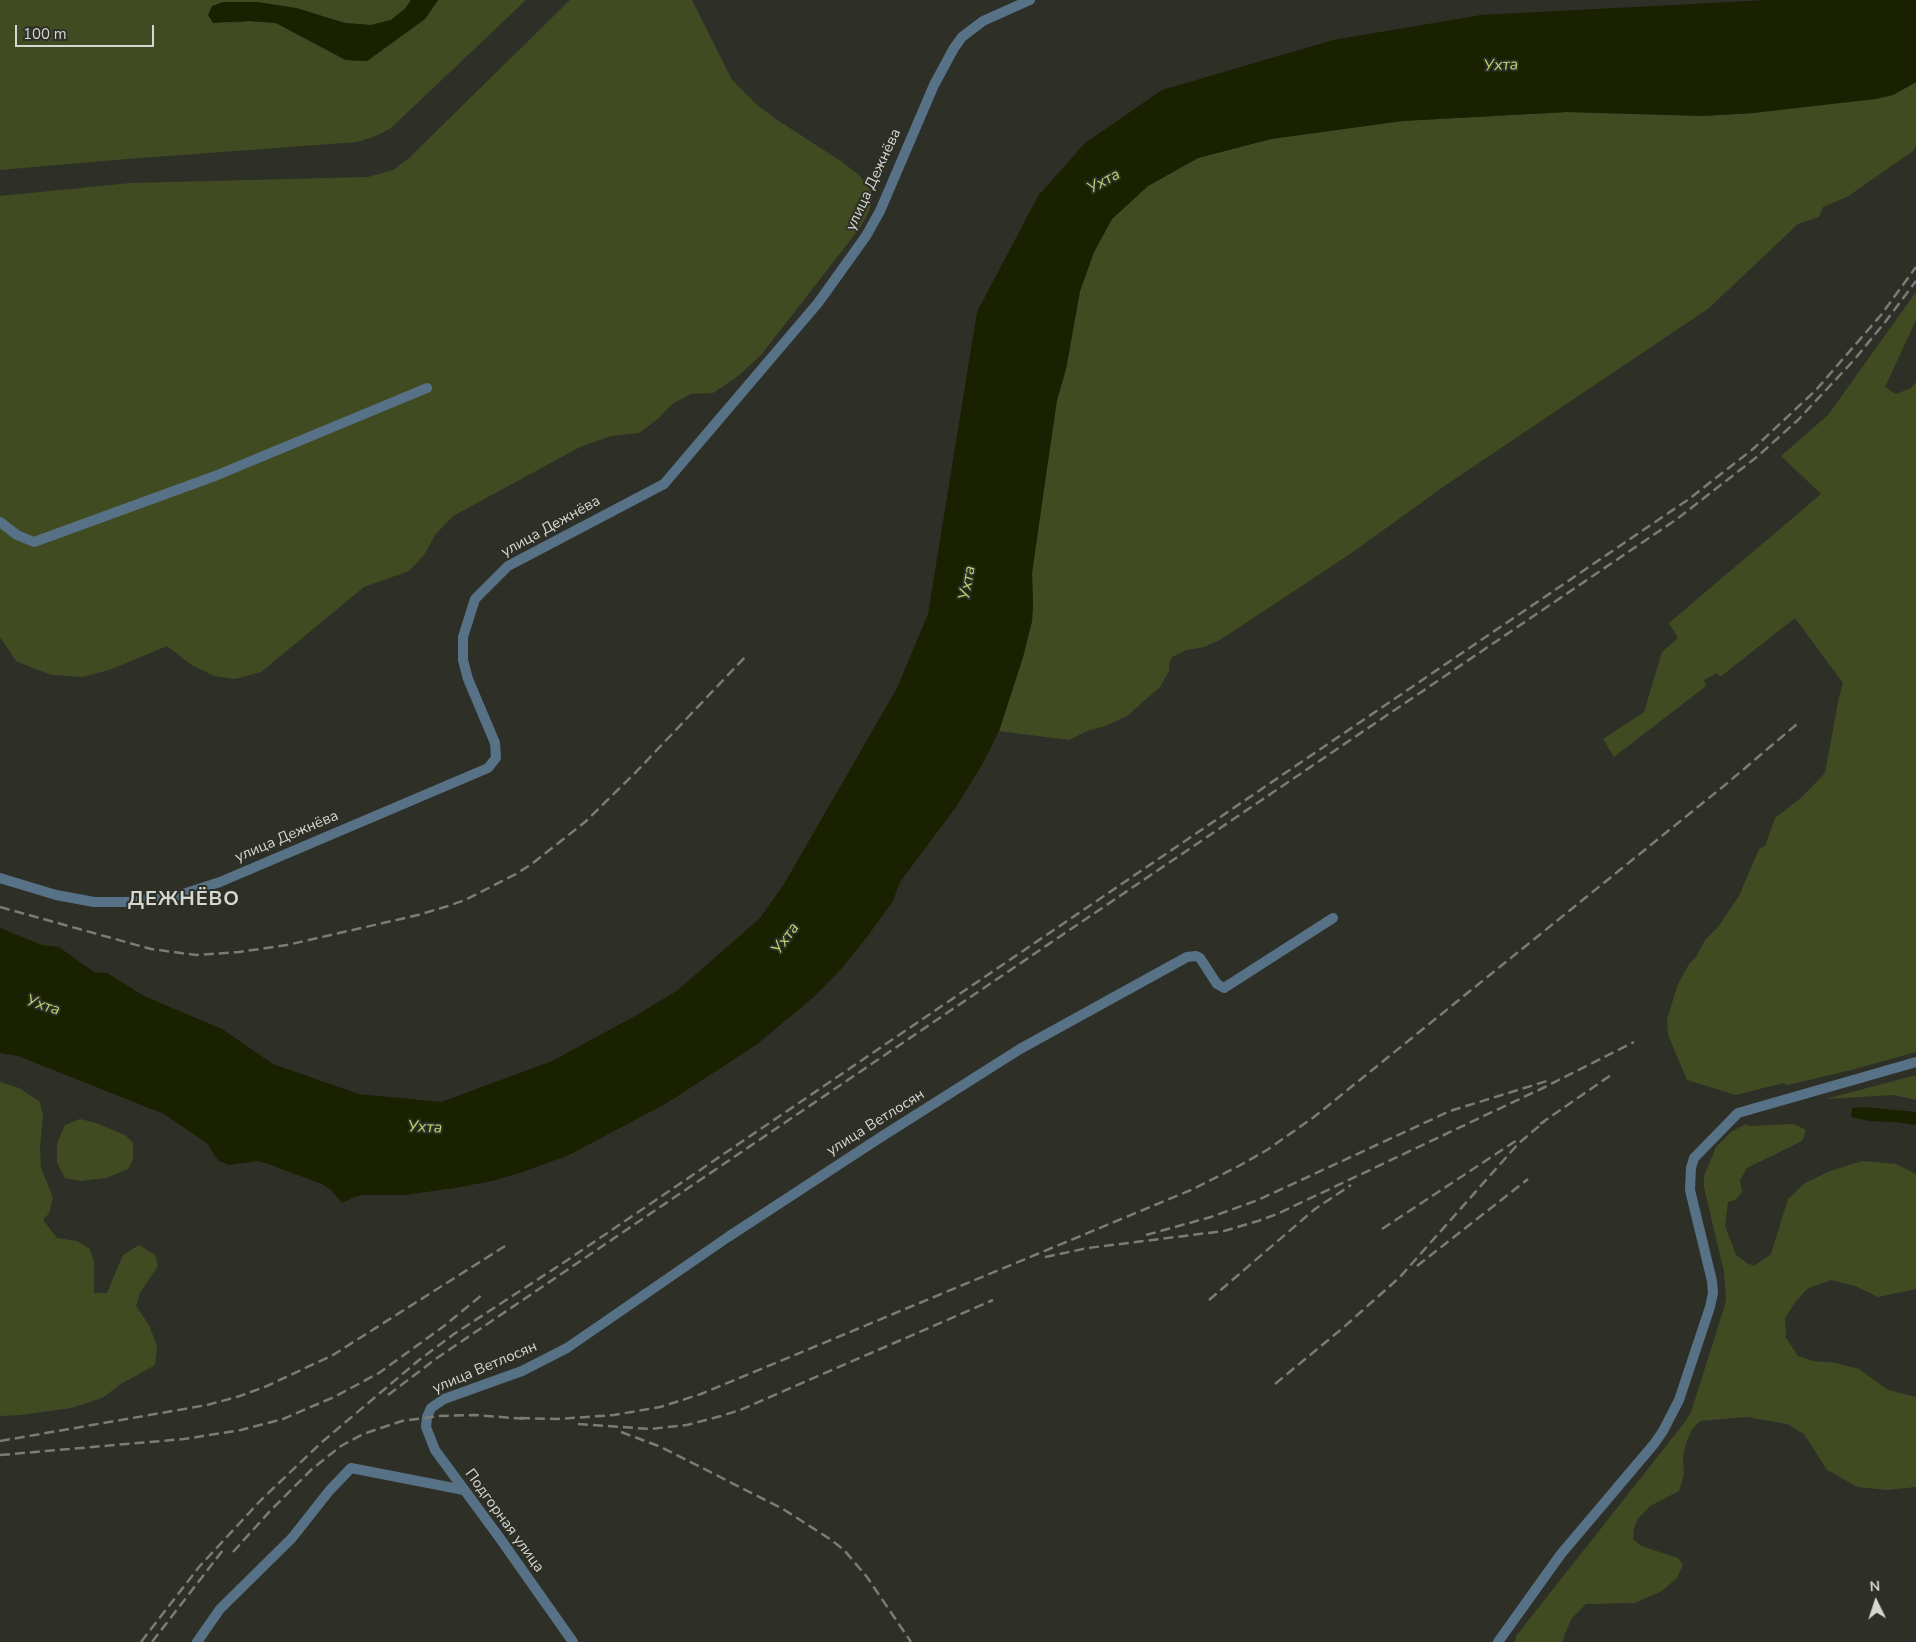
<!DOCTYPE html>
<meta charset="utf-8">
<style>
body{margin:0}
#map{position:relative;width:1916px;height:1642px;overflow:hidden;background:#2e3028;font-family:"Nunito Sans",sans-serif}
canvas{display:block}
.north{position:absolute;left:1851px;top:1577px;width:50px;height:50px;-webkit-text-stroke:4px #2e3028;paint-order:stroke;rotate:356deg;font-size:14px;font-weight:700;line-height:20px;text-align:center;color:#d5d7d1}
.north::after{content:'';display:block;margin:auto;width:18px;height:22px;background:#d5d7d1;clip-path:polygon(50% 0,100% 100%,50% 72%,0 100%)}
.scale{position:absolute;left:15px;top:25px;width:139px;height:22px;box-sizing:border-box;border:2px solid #d5d7d1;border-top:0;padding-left:6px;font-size:15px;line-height:18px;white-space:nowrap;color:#d5d7d1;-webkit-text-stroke:4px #2e3028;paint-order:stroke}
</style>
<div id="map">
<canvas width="1916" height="1642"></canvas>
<div class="north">N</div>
<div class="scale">100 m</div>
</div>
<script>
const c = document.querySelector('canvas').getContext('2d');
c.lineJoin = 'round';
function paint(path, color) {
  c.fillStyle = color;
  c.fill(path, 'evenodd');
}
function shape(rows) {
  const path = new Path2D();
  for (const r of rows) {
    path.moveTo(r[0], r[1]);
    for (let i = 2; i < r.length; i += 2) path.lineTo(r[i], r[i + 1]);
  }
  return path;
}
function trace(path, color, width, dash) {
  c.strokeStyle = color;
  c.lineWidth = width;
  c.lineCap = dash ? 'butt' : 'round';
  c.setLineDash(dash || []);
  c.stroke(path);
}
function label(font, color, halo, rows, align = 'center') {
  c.font = font + ' "Nunito Sans",sans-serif';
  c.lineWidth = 4;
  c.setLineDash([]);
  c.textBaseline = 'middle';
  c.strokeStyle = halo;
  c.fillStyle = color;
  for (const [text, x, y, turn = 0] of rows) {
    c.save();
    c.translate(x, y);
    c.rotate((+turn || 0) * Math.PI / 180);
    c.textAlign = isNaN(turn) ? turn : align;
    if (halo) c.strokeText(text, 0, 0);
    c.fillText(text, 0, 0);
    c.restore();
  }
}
const green = shape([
 [0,0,411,0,405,8,391,20,371,25,345,23,296,8,227,24,249,21,276,23,345,60,367,61,425,19,438,0,526,0,391,128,378,135,357,142,127,159,0,170],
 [570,0,692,0,732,80,756,104,776,119,842,162,859,175,873,194,869,212,859,229,761,355,737,377,713,393,691,394,672,404,659,418,639,433,611,436,580,447,453,516,435,535,424,555,409,571,364,587,261,672,235,679,214,676,190,664,167,646,109,670,82,677,51,675,16,661,0,637,0,196,131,183,368,177,393,170,408,159],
 [1916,82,1916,146,1913,151,1847,197,1823,207,1819,217,1798,224,1709,308,1446,485,1350,554,1220,640,1204,647,1186,650,1172,657,1169,664,1169,671,1160,687,1127,716,1108,725,1087,731,1069,740,999,731,1023,657,1032,621,1033,605,1032,573,1045,482,1057,400,1066,369,1080,291,1094,252,1112,219,1148,186,1198,158,1271,139,1402,121,1567,112,1703,116,1753,113,1893,95],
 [1916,292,1916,320,1885,387,1896,394,1911,388,1916,382,1916,1052,1851,1070,1788,1085,1783,1083,1736,1095,1687,1080,1668,1035,1667,1019,1678,984,1689,964,1696,957,1705,940,1718,927,1739,896,1759,849,1765,846,1775,818,1802,797,1825,773,1839,697,1843,683,1795,618,1720,677,1717,673,1704,680,1706,686,1614,757,1603,739,1644,712,1662,652,1678,638,1669,623,1821,494,1781,456,1828,415],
 [1916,1075,1916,1100,1894,1095,1826,1099],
 [0,1082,19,1088,40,1102,43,1116,40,1147,41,1168,53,1198,49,1213,43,1220,57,1238,77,1241,90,1249,94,1262,94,1293,107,1293,123,1255,139,1245,155,1255,158,1266,140,1293,136,1306,149,1325,157,1346,155,1365,121,1384,102,1398,71,1408,20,1415,0,1416],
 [80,1119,96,1123,125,1135,133,1143,133,1159,128,1169,106,1178,80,1181,65,1178,57,1163,57,1143,65,1125],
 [1746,1124,1748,1126,1794,1124,1806,1130,1802,1141,1747,1168,1740,1180,1742,1192,1735,1200,1728,1202,1725,1226,1736,1255,1747,1263,1754,1266,1771,1254,1788,1199,1805,1183,1830,1171,1862,1161,1896,1164,1916,1174,1916,1289,1878,1297,1855,1286,1831,1280,1808,1288,1796,1301,1785,1318,1786,1338,1798,1356,1813,1361,1836,1363,1859,1369,1888,1390,1916,1397,1916,1487,1887,1490,1858,1487,1827,1470,1804,1434,1787,1424,1747,1417,1700,1421,1691,1431,1686,1444,1683,1457,1684,1475,1679,1491,1650,1506,1638,1519,1634,1528,1633,1539,1641,1546,1678,1558,1683,1565,1677,1578,1662,1591,1635,1603,1586,1604,1572,1618,1564,1636,1563,1642,1515,1642,1516,1636,1685,1422,1691,1412,1724,1308,1726,1299,1724,1272,1704,1187,1704,1176,1716,1147,1731,1132]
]);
const water = shape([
 [411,0,438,0,425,19,367,61,346,60,276,23,249,21,213,23,208,15,212,6,223,2,258,2,296,8,345,23,371,25,391,20,405,9],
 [1768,0,1916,0,1916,82,1893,95,1876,99,1753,113,1703,116,1567,112,1402,121,1271,139,1198,158,1148,186,1112,219,1094,252,1080,291,1066,369,1057,400,1045,482,1032,573,1033,605,1032,621,1023,657,999,731,983,763,956,807,900,882,893,901,867,937,841,969,815,996,756,1045,667,1103,569,1155,520,1173,492,1181,455,1188,405,1195,363,1195,355,1197,342,1203,331,1190,322,1184,268,1164,258,1161,229,1165,219,1161,214,1155,208,1144,164,1114,18,1056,0,1053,0,928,42,945,59,947,94,972,107,973,144,996,222,1029,273,1064,359,1094,441,1102,552,1061,635,1016,678,990,760,918,784,884,897,688,928,614,977,312,1038,196,1085,143,1162,90,1333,40,1481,15],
 [1864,1107,1916,1112,1916,1125,1895,1122,1869,1121,1851,1117,1852,1108]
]);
const minor = shape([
 [0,522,17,535,34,542,215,476,427,388],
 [0,878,56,895,94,902,130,902,180,895,220,882,488,768,496,758,495,743,468,679,463,660,463,637,475,599,508,566,664,484,818,303,866,236,880,211,934,85,954,48,962,37,983,21,1030,0],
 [197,1642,220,1609,292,1538,329,1491,351,1468,464,1490],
 [573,1642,499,1537,435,1450,426,1427,427,1417,431,1408,444,1399,522,1371,567,1348,728,1237,881,1137,1020,1049,1187,957,1196,956,1200,958,1217,984,1224,988,1333,918],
 [1498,1642,1561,1554,1654,1444,1663,1431,1679,1400,1710,1307,1713,1293,1712,1281,1690,1190,1691,1168,1694,1158,1738,1113,1916,1062]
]);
const rail = shape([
 [0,907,151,949,196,955,239,952,287,945,418,915,448,906,465,900,516,874,533,863,585,822,636,772,747,655],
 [1540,1124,1611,1075],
 [1382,1229,1517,1140],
 [1146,1235,1211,1217,1258,1200,1450,1111,1547,1081],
 [1045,1257,1088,1248,1224,1231,1258,1221,1277,1214,1545,1087,1634,1042],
 [1417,1266,1528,1179],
 [1209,1300,1315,1209,1351,1185],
 [1275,1384,1344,1327,1400,1277,1518,1144,1545,1121],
 [388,1395,437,1358,1677,519,1758,456,1798,420,1854,360,1886,321,1916,281],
 [520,1418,557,1419,614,1415,660,1407,701,1394,1191,1190,1237,1167,1267,1150,1314,1117,1725,785,1797,724],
 [578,1424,650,1429,687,1425,721,1416,740,1410,993,1300],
 [621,1432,661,1447,783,1509,830,1539,844,1550,867,1577,911,1642],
 [0,1441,207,1405,240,1396,267,1386,333,1355,505,1246],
 [0,1455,184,1439,241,1430,283,1419,334,1397,379,1373,444,1326,483,1294],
 [233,1552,270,1511,312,1469,341,1446,363,1434,402,1421,439,1416,475,1415,526,1419],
 [141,1642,199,1567,262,1499,322,1442,419,1360,454,1334,566,1261,1689,499,1753,449,1816,390,1881,315,1916,267],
 [152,1642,223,1550]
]);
const streetNames = [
 ["улица Дежнёва",874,180,-65],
 ["улица Дежнёва",551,527,-29],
 ["улица Дежнёва",287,837,-23],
 ["улица Ветлосян",876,1123,-32],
 ["улица Ветлосян",485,1368,-23],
 ["Подгорная улица",504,1521,54]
];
const waterNames = [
 ["Ухта",1501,66,-2],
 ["Ухта",1104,182,-29],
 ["Ухта",968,583,-80],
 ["Ухта",786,939,-54],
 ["Ухта",43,1006,18],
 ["Ухта",425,1128,2]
];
const districtNames = [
 ["ДЕЖНЁВО",184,900]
];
paint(green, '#414b22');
paint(water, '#1a2100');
trace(minor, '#577286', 10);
trace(rail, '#7a7c75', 2.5, [10, 5]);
label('15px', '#d5d7d1', '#2e3028', streetNames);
label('italic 16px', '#bcd570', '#2e3028', waterNames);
c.letterSpacing = '1px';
label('bold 20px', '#d5d7d1', '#2e3028', districtNames);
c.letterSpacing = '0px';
</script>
